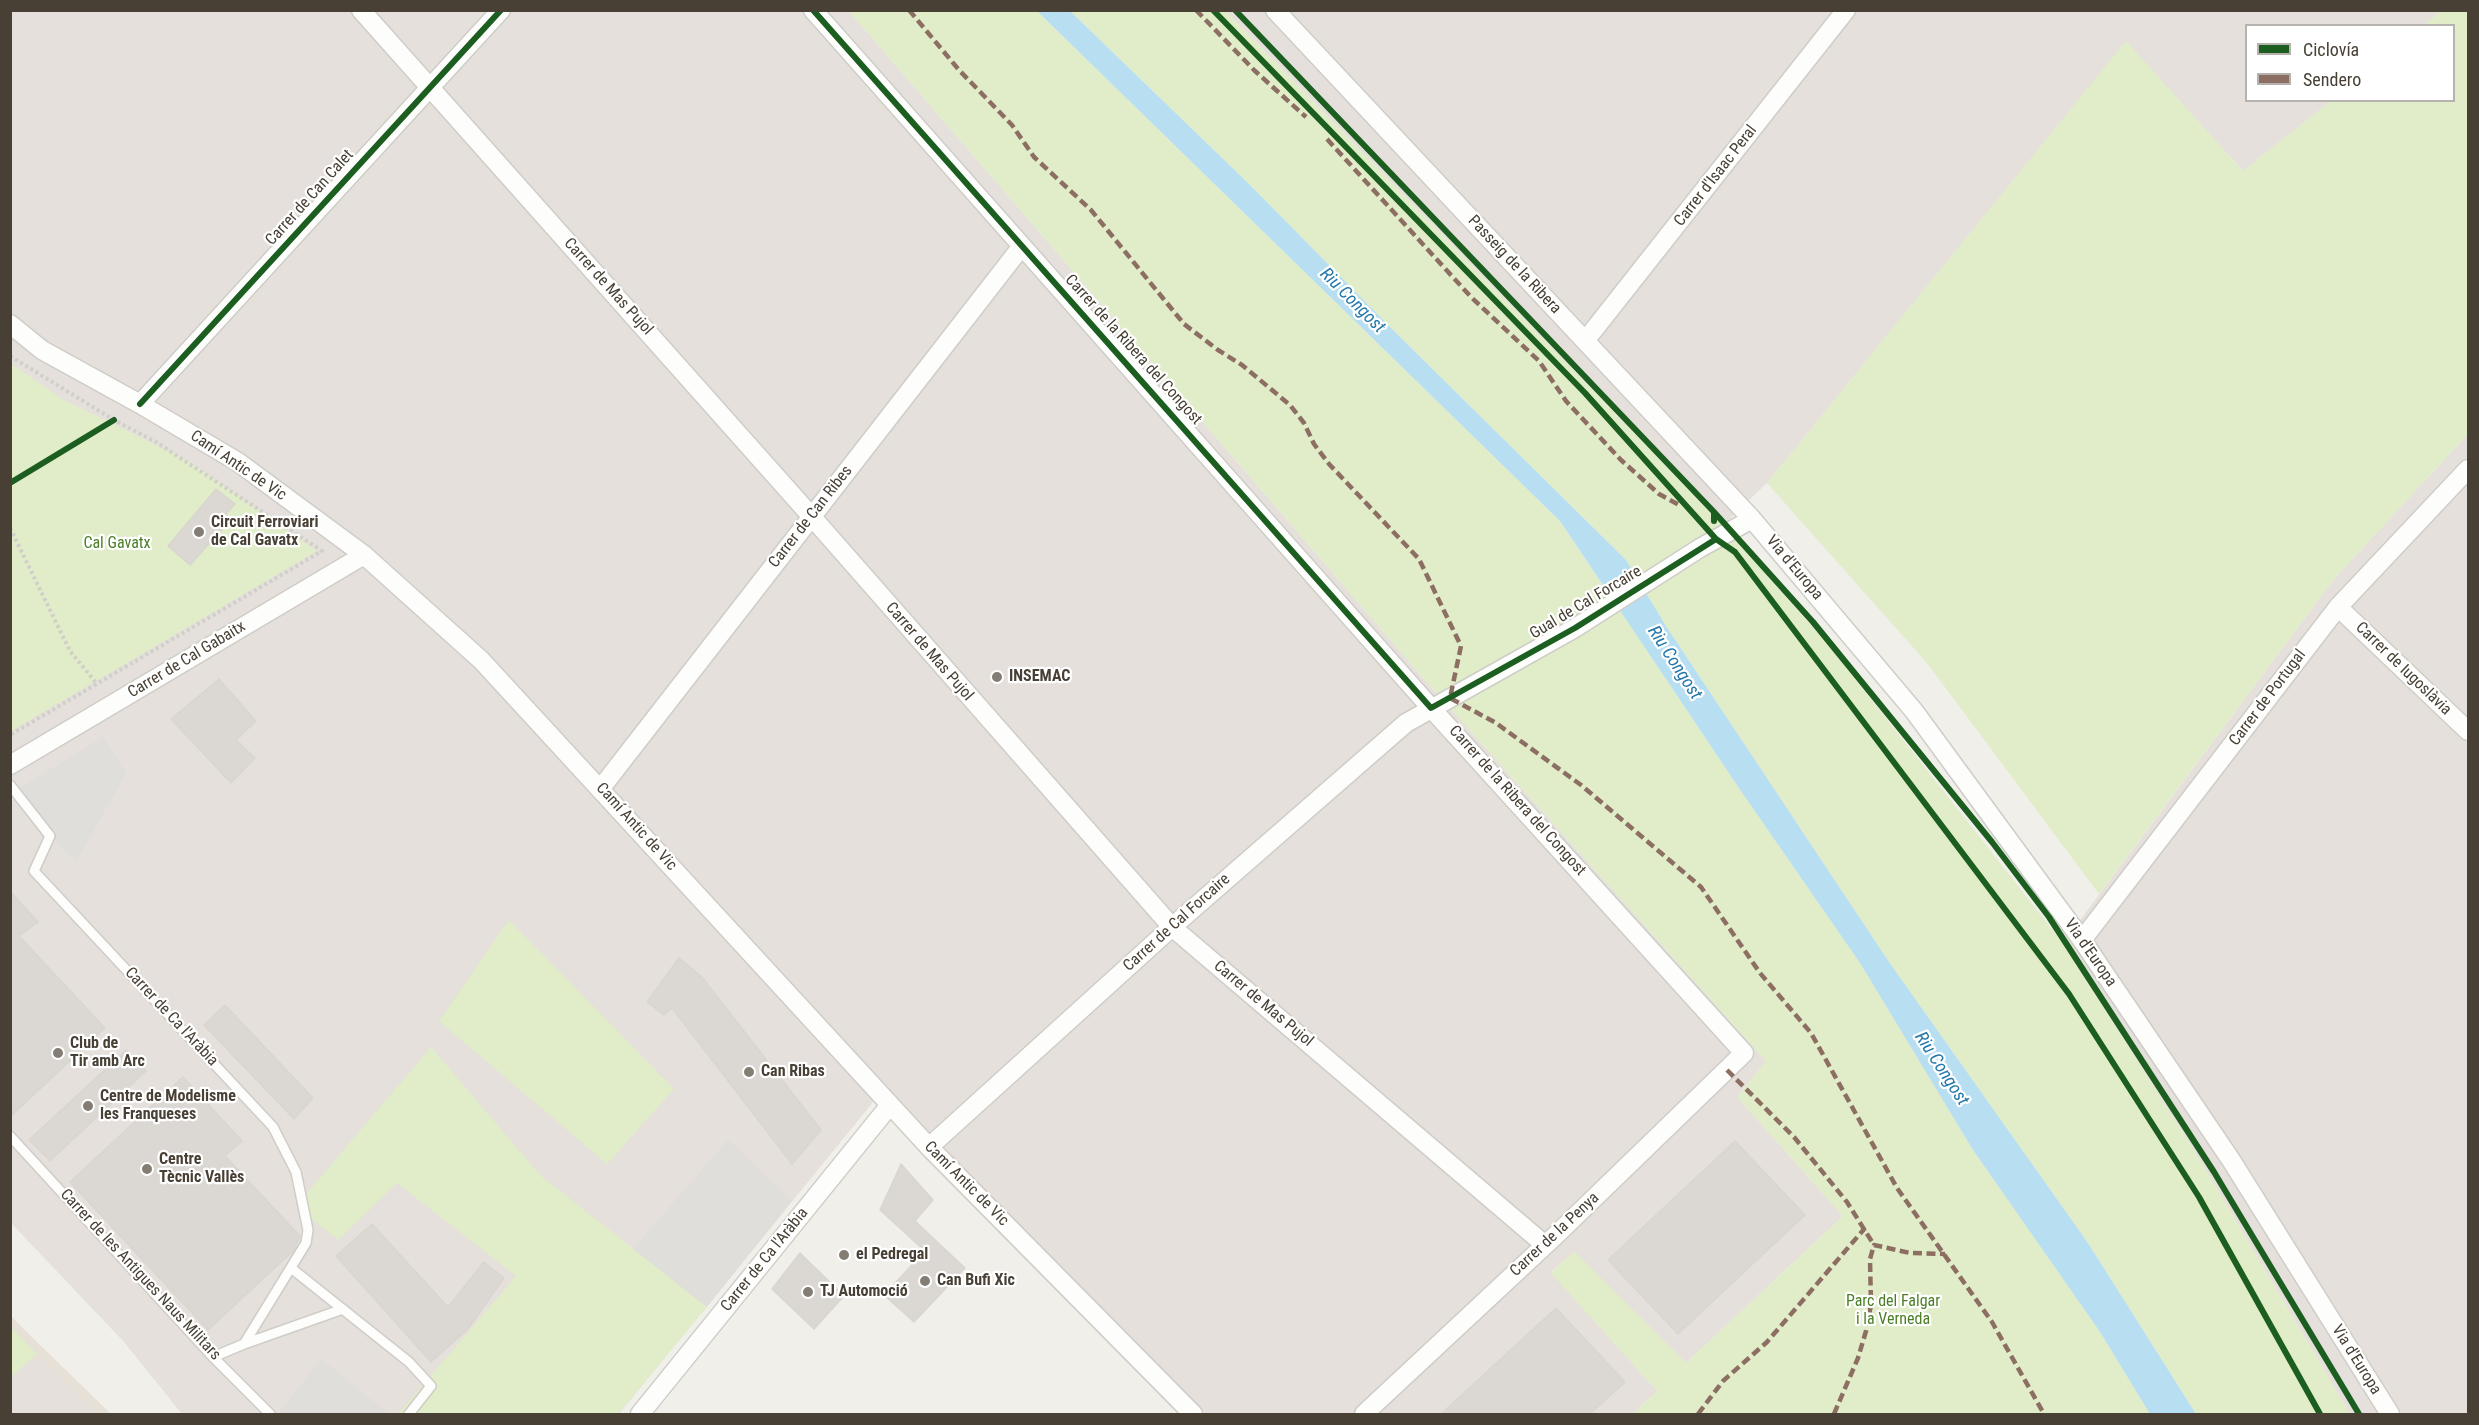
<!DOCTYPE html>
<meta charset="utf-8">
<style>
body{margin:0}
#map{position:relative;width:2479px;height:1425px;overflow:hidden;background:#f1efea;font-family:"Roboto Condensed",sans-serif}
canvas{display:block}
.frame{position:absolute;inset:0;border:12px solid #484035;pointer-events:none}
.legend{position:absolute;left:2245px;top:24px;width:210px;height:78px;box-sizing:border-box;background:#fff;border:2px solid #b6b3ae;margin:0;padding:8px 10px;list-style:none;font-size:18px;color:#484035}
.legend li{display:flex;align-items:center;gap:12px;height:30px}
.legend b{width:30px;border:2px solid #b6b3ae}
</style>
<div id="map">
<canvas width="2479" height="1425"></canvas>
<div class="frame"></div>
<ul class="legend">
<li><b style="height:8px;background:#1b5e20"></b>Ciclovía</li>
<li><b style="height:8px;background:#8d6e63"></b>Sendero</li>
</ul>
</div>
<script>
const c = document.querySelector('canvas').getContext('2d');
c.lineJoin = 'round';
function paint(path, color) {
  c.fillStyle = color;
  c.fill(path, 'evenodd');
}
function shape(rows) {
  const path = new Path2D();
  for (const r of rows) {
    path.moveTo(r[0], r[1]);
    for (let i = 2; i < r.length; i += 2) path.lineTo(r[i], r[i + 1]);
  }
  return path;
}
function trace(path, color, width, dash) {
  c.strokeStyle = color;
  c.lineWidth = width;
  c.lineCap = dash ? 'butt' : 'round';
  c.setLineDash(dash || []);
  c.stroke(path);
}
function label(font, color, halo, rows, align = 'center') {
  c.font = font + ' "Roboto Condensed",sans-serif';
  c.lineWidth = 4.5;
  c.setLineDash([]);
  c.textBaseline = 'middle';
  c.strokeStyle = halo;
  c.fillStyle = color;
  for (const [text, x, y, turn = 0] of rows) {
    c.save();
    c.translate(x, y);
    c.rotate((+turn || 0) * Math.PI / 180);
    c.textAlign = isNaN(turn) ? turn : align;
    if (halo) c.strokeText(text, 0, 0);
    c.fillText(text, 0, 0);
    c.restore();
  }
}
const residential = shape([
 [10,1315,35,1340,111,1414,11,1414]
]);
const industrial = shape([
 [11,10,849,11,1424,679,1766,1061,1737,1097,1843,1216,1686,1363,1574,1252,1551,1272,1657,1391,1633,1414,1203,1414,1005,1223,878,1096,619,1414,182,1414,124,1342,11,1223],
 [1226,11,2443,11,2424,25,2246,26,2246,100,2331,101,2243,171,2126,42,1767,483,1723,525],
 [2468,434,2468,1414,2350,1414,2203,1165,2063,943,2334,579],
 [37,1357,48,1366,95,1414,11,1414,11,1377]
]);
const green = shape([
 [2443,10,2466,11,2468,13,2468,434,2334,579,2099,894,1927,663,1767,483,2126,41,2243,171,2331,101,2454,100,2454,26,2424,25],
 [849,11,1037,11,1560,521,1743,794,1860,963,1973,1150,2100,1332,2150,1414,1633,1414,1657,1391,1551,1273,1574,1251,1686,1363,1843,1216,1737,1097,1766,1061,1424,679],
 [1070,11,1226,11,1723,525,1830,647,2063,943,2203,1165,2350,1414,2196,1414,2088,1243,1889,962,1666,626,1626,560,1396,333,1248,183],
 [10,363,64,400,189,461,317,551,11,731],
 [509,920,674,1089,607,1164,439,1021],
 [431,1047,541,1176,707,1307,618,1414,398,1414,516,1276,397,1183,338,1240,296,1206],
 [11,1327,37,1354,11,1377]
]);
const parking = shape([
 [103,737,126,773,76,862,50,836,15,791],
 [728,1140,792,1201,707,1307,633,1249],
 [321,1359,389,1414,278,1414]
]);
const water = shape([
 [1037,11,1070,11,1248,183,1396,333,1626,560,1666,626,1889,962,2088,1243,2196,1414,2150,1414,2100,1332,1973,1150,1860,963,1743,794,1560,521]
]);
const building = shape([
 [216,489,235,504,226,514,231,519,190,565,168,546,216,489],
 [219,679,256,721,236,740,255,758,231,783,171,719,219,679],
 [10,891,38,922,19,936,105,1028,10,1117,10,891],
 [679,958,701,976,821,1130,792,1164,672,1008,664,1015,647,1002,679,958],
 [225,1005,313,1098,294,1119,204,1025,225,1005],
 [126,1050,146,1071,50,1161,29,1140,126,1050],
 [183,1077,242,1141,225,1156,300,1236,293,1251,208,1330,70,1182,183,1077],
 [1735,1141,1805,1215,1678,1334,1608,1260,1735,1141],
 [901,1164,933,1200,915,1221,965,1268,914,1322,884,1295,925,1251,880,1210,901,1164],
 [372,1224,448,1307,484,1262,504,1278,468,1329,431,1362,336,1256,372,1224],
 [800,1253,844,1296,814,1329,772,1289,800,1253],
 [1556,1308,1625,1382,1590,1414,1441,1414,1556,1308]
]);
const path = shape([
 [10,356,114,420,156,442,322,551,10,735],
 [10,483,114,420],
 [10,528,70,651,97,684]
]);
const lane = shape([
 [10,785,50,836,34,871,273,1127,296,1172,308,1230,306,1243,244,1344,213,1357],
 [10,1136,213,1357,270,1414],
 [291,1268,409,1362,431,1386,409,1414],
 [244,1344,343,1309]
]);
const street = shape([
 [361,10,812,517,1172,927,1545,1245],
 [813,10,1431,708,1744,1053,1556,1235,1364,1414],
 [1275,10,1752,519,1914,711,2082,940,2231,1160,2390,1414],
 [10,324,42,350,140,404,238,462,364,555,481,660,929,1147,1193,1414],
 [1585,341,1846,10],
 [140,404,501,10],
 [2338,607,2468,731],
 [10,765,364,555],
 [601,788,1022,246],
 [2082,940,2338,607,2468,469],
 [929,1147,1172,927,1406,723,1575,628,1700,548,1752,519],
 [640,1414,890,1105]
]);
const quiet = shape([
 [909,10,959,70,1012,125,1034,157,1091,210,1184,324,1218,350,1242,365,1290,405,1304,423,1314,444,1329,464,1419,559,1461,646,1450,698,1496,723,1581,785,1701,887,1760,973,1811,1033,1897,1188,1992,1322,2044,1414],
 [1196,10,1255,71,1306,117],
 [1327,139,1471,297,1539,361,1566,401,1621,460,1659,494,1679,505],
 [1727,1070,1794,1137,1847,1202,1874,1245],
 [1698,1414,1723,1381,1767,1342,1865,1228],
 [1834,1414,1858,1358,1866,1331,1871,1305,1870,1259,1874,1245,1910,1253,1945,1254]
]);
const cycleway = shape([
 [813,10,1431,708,1575,628,1716,539],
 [1213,10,1585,393,1716,539,1735,552,2069,994,2199,1197,2320,1414],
 [1235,10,1714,512,1714,521],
 [140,404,501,10],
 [10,483,114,420],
 [1714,512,1813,622,1992,842,2049,917,2214,1172,2359,1414]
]);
const markers = [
 [199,532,6,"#837d74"],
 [997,677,6,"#837d74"],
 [58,1053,6,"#837d74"],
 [749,1072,6,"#837d74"],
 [88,1106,6,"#837d74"],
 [147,1169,6,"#837d74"],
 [844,1255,6,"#837d74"],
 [925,1281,6,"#837d74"],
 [808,1292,6,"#837d74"]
];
const streetNames = [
 ["Carrer d'Isaac Peral",1716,176,-52],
 ["Carrer de Can Calet",310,198,-48],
 ["Passeig de la Ribera",1514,265,47],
 ["Carrer de Mas Pujol",608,287,48],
 ["Carrer de la Ribera del Congost",1133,350,48],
 ["Camí Antic de Vic",238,466,34],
 ["Carrer de Can Ribes",811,517,-52],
 ["Via d'Europa",1794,568,50],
 ["Gual de Cal Forcaire",1586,603,-31],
 ["Carrer de Mas Pujol",929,652,49],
 ["Carrer de Cal Gabaitx",187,660,-31],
 ["Carrer de Iugoslàvia",2403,669,44],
 ["Carrer de Portugal",2268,698,-53],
 ["Carrer de la Ribera del Congost",1517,801,48],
 ["Camí Antic de Vic",636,827,48],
 ["Carrer de Cal Forcaire",1177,923,-42],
 ["Via d'Europa",2090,953,55],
 ["Carrer de Mas Pujol",1263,1004,40],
 ["Carrer de Ca l'Aràbia",171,1017,47],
 ["Camí Antic de Vic",966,1184,45],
 ["Carrer de la Penya",1555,1235,-43],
 ["Carrer de Ca l'Aràbia",765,1260,-51],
 ["Carrer de les Antigues Naus Militars",140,1275,47],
 ["Via d'Europa",2356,1360,58]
];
const poiNames = [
 ["Circuit Ferroviari",211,523],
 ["de Cal Gavatx",211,541],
 ["INSEMAC",1009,677],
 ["Club de",70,1044],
 ["Tir amb Arc",70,1062],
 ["Can Ribas",761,1072],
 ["Centre de Modelisme",100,1097],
 ["les Franqueses",100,1115],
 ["Centre",159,1160],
 ["Tècnic Vallès",159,1178],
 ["el Pedregal",856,1255],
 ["Can Bufi Xic",937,1281],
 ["TJ Automoció",820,1292]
];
const parkNames = [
 ["Cal Gavatx",117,544],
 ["Parc del Falgar",1893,1302],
 ["i la Verneda",1893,1320]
];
const waterNames = [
 ["Riu Congost",1352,301,45],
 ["Riu Congost",1674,663,57],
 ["Riu Congost",1941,1069,57]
];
paint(residential, '#e6e0d7');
paint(industrial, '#e5e0db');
paint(green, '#e0edc8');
paint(parking, '#e0deda');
paint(water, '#b8def2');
paint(building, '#dbd8d3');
trace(building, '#d9d6d0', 1.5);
trace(lane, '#cfcdc8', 12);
trace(street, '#cfcdc8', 21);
trace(path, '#d1cfca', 4, [3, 3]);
trace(lane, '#fdfdfc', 9);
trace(street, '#fdfdfc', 18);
trace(quiet, '#8d6e63', 4.5, [9, 4.5]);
trace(cycleway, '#1b5e20', 6);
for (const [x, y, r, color] of markers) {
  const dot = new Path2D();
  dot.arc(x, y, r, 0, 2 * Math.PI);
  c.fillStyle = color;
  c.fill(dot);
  trace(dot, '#fff', 2);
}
label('16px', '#484035', '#fff', streetNames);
label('bold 16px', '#484035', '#fff', poiNames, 'left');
label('16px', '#4b7e25', '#fff', parkNames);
label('italic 18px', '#2578aa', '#fff', waterNames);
</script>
